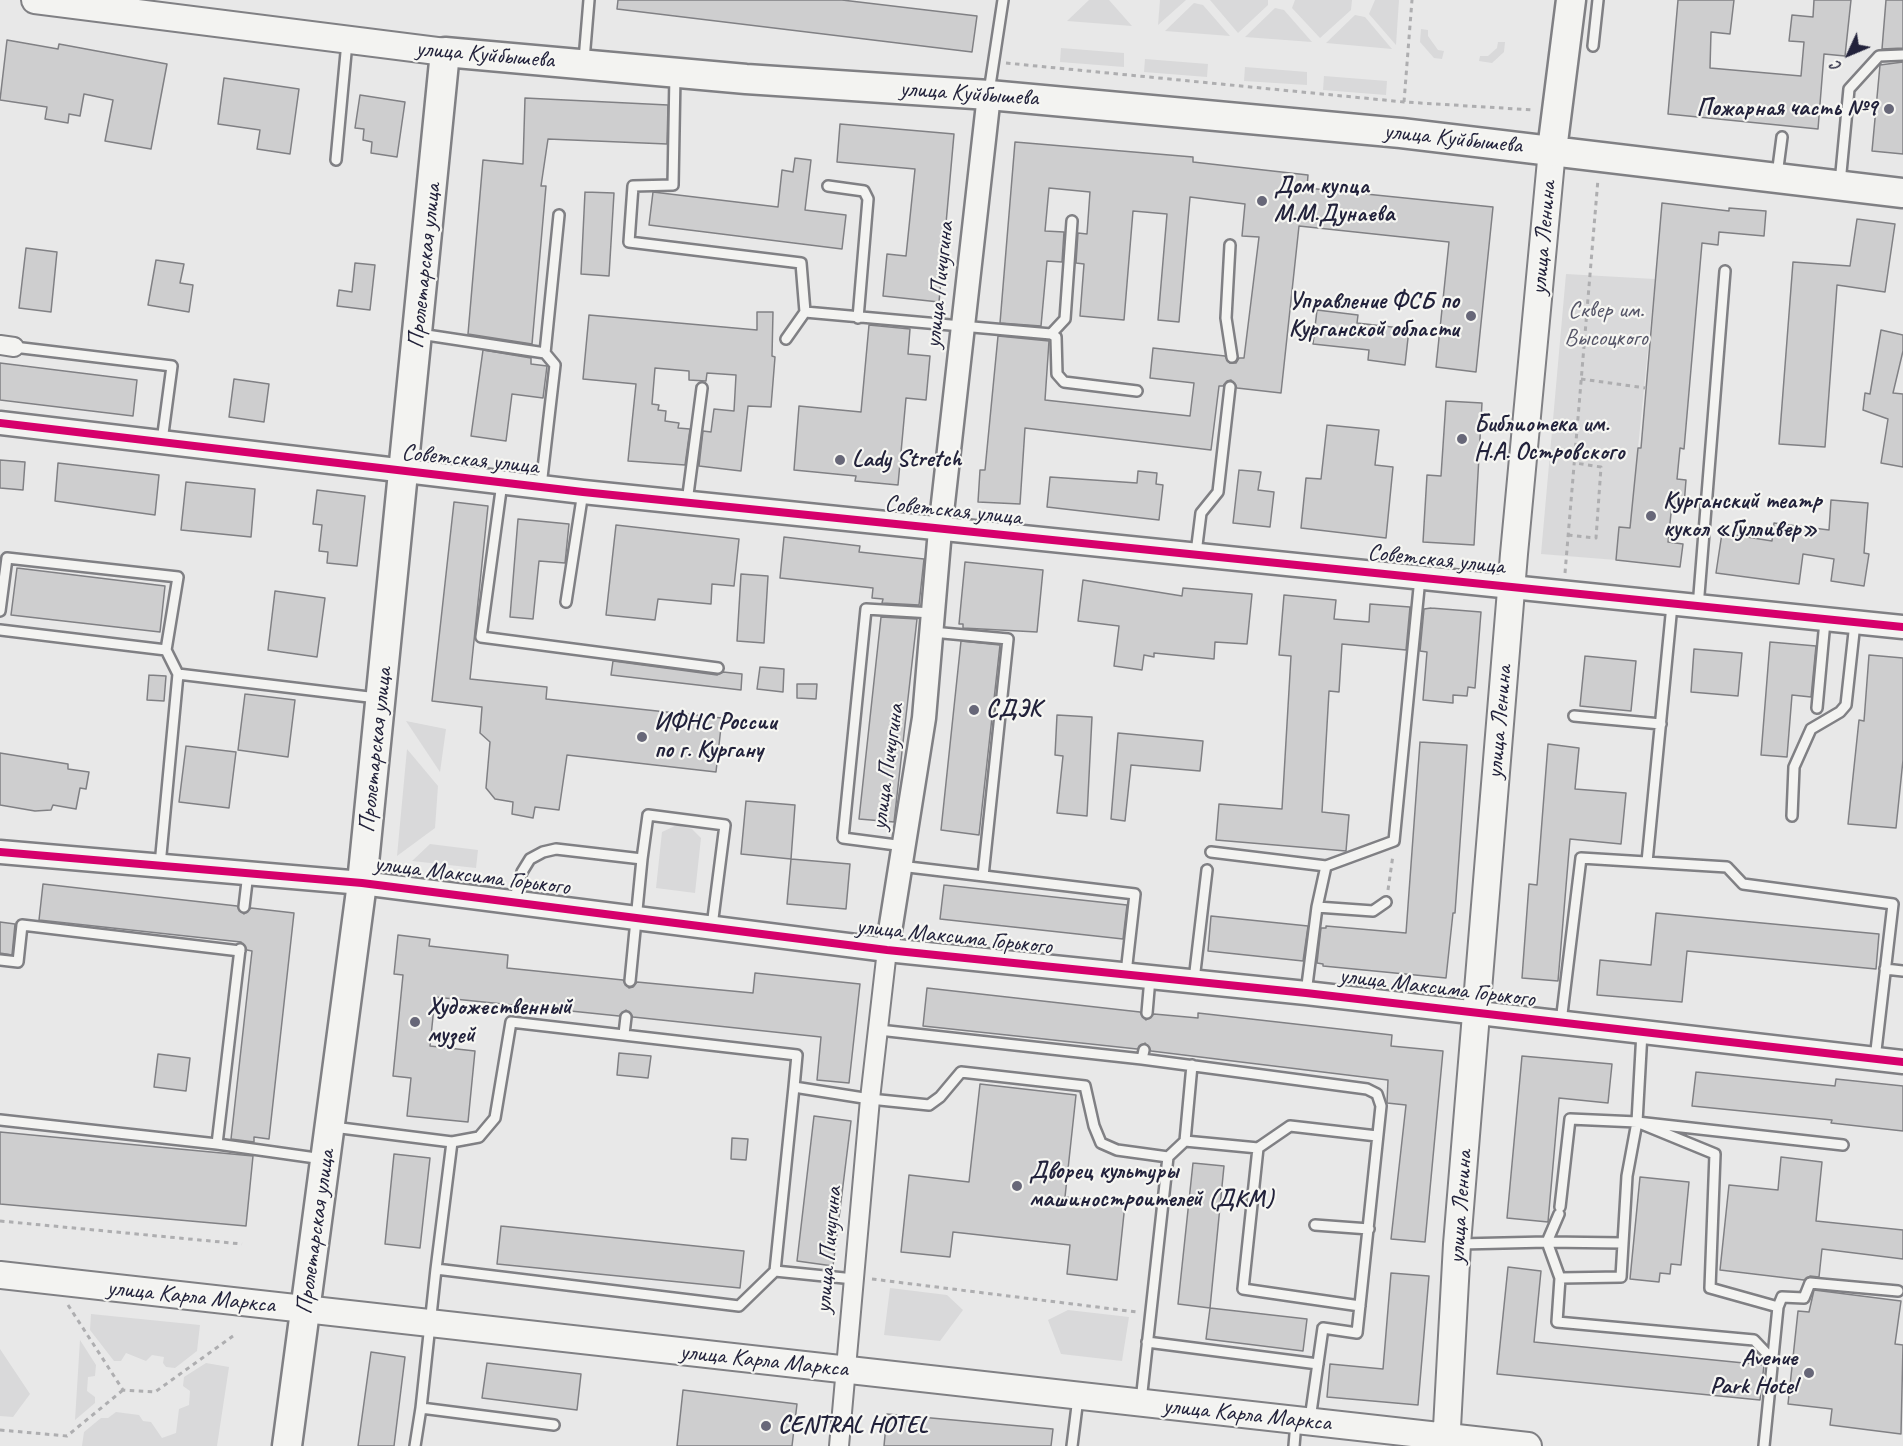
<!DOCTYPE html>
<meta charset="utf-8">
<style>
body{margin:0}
#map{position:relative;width:1903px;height:1446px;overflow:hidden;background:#e8e8e8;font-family:Caveat,sans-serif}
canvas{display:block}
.north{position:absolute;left:1819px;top:24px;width:60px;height:60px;-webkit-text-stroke:4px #f6f6f2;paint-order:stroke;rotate:226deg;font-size:16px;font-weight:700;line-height:24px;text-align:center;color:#22223b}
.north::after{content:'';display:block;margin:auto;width:21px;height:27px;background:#22223b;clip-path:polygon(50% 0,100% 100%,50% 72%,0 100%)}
</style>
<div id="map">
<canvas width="1903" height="1446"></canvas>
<div class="north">С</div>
</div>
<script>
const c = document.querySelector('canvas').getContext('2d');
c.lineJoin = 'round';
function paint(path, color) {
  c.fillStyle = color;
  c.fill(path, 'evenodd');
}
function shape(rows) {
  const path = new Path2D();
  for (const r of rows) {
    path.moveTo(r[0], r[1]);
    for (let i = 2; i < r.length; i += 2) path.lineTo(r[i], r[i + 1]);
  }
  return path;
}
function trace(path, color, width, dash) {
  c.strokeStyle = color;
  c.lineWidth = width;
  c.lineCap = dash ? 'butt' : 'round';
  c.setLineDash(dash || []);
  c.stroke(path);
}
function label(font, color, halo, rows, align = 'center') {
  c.font = font + ' Caveat,sans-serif';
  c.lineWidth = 4.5;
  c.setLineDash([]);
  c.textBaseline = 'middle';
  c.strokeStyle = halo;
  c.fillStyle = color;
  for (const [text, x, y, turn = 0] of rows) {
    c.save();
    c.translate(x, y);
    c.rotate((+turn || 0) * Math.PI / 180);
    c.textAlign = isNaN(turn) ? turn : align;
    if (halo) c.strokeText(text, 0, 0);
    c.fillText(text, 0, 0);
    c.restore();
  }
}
const green = shape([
 [1089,0,1109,0,1132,26,1067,21],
 [1160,0,1186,0,1158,25],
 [1210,0,1268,0,1268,5,1238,33],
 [1295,0,1352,0,1351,10,1320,38,1292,8],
 [1375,0,1399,0,1396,45,1369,14],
 [1194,3,1203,5,1230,36,1165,31],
 [1275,8,1284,10,1312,42,1245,37],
 [1355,15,1365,17,1392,49,1326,43],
 [1421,29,1428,30,1428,36,1438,50,1444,51,1442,59,1434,58,1420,42],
 [1498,42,1505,42,1504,52,1492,63,1479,61,1480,56,1488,56,1497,48],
 [1061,48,1124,53,1124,67,1060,62],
 [1145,59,1208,64,1207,77,1144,72],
 [1245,67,1307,72,1307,85,1244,81],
 [1324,76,1387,81,1386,95,1323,90],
 [1566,274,1655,279,1630,528,1619,527,1616,560,1541,554],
 [406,721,446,729,440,772],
 [407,749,438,786,435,828,397,856],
 [677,825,692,829,701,838,695,893,656,888,662,832],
 [430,844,478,850,476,868,412,861],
 [890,1288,947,1295,963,1310,940,1341,884,1335],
 [1068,1310,1129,1317,1122,1361,1061,1354,1048,1320],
 [91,1314,200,1325,197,1351,175,1368,166,1367,163,1363,164,1357,152,1355,146,1361,126,1353,121,1361,114,1361,90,1330],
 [80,1340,96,1365,95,1376,88,1377,87,1391,95,1397,95,1403,75,1420],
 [0,1349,30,1394,13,1417,0,1416],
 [206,1363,229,1367,217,1446,82,1446,84,1432,101,1418,108,1418,116,1412,139,1415,143,1421,151,1422,162,1438,176,1433,179,1409,189,1405,190,1391,183,1386,184,1377]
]);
const building = shape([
 [618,0,842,0,977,16,972,52,617,9,618,0],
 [1678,0,1734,0,1730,34,1711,32,1710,68,1801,76,1804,42,1789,41,1792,15,1813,17,1814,0,1851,0,1845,56,1824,54,1818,129,1668,114,1678,0],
 [1886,0,1903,0,1903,48,1882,49,1886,0],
 [7,40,58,49,59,44,167,64,151,149,105,141,113,100,84,94,80,116,69,114,68,123,45,119,47,107,0,100,7,40],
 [1903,62,1903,154,1872,151,1880,65,1903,62],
 [224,78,299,89,290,154,257,149,260,130,218,124,224,78],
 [360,95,405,102,397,157,371,153,372,142,363,140,364,129,355,128,360,95],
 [525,98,668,105,667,144,548,139,541,186,546,186,532,344,468,334,483,160,523,164,525,98],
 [840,124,954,134,939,302,883,296,887,254,906,256,915,169,837,162,840,124],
 [1015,142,1193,157,1193,162,1308,175,1307,188,1493,207,1476,372,1436,367,1449,242,1299,226,1281,393,1237,388,1231,380,1227,381,1223,386,1219,386,1211,450,1025,428,1020,504,978,502,980,470,985,470,998,336,1049,341,1045,400,1190,416,1194,383,1150,378,1153,348,1225,356,1230,363,1236,363,1239,358,1244,358,1259,237,1242,236,1245,204,1190,197,1179,322,1158,320,1167,214,1133,211,1124,320,1080,316,1084,264,1076,263,1078,233,1087,234,1090,192,1049,188,1045,231,1064,232,1062,262,1047,261,1041,326,1000,323,1015,142],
 [795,158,811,160,805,210,846,215,842,249,649,225,653,192,778,207,782,170,793,172,795,158],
 [585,192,614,193,609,276,581,274,585,192],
 [1662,203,1729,211,1729,208,1766,211,1764,236,1719,232,1718,245,1702,243,1684,449,1680,448,1677,479,1686,480,1684,505,1672,504,1668,542,1683,544,1680,567,1616,560,1619,527,1630,528,1638,448,1641,448,1662,203],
 [1857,219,1895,224,1885,292,1837,285,1825,447,1779,444,1793,262,1850,266,1857,219],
 [26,248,57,252,51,312,19,308,26,248],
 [156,260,184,264,180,283,193,285,189,312,148,305,156,260],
 [355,263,375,265,370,310,337,306,339,290,352,292,355,263],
 [1317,310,1358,315,1357,323,1409,329,1405,365,1368,360,1369,350,1313,344,1317,310],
 [757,312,773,312,772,356,775,357,771,407,748,406,741,471,699,466,703,431,711,432,714,409,734,411,736,375,707,373,706,381,689,380,689,371,655,368,652,404,659,405,658,410,666,411,665,421,679,423,678,428,690,429,685,465,628,461,636,384,583,379,589,315,757,330,757,312],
 [869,325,910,329,908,354,930,356,926,400,906,398,898,485,855,481,856,476,794,470,799,406,861,412,869,325],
 [1881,330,1903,335,1903,351,1893,393,1903,394,1903,467,1881,463,1888,419,1863,410,1865,393,1870,394,1881,330],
 [483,350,531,358,531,364,547,366,543,398,512,394,506,441,471,436,483,350],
 [0,363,137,380,133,416,0,400,0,363],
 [234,379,269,384,264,422,229,417,234,379],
 [1446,401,1482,403,1474,545,1423,542,1427,475,1441,476,1446,401],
 [1327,425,1379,430,1375,465,1393,467,1386,538,1301,528,1306,478,1321,479,1327,425],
 [0,460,25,462,23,490,0,488,0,460],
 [58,463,159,475,155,515,55,501,58,463],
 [1239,470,1261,472,1258,490,1274,492,1270,527,1233,523,1239,470],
 [1138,471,1157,473,1156,484,1163,485,1159,520,1047,507,1050,477,1137,483,1138,471],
 [186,482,255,489,251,537,181,530,186,482],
 [317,490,365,496,357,566,327,563,328,552,319,551,322,525,313,524,317,490],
 [1831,500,1868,503,1864,553,1869,554,1864,586,1831,581,1834,559,1803,554,1799,584,1716,573,1722,533,1772,541,1774,523,1829,530,1831,500],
 [454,502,488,506,470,679,547,687,546,699,722,718,716,772,567,755,559,810,535,807,533,818,512,814,513,802,495,799,486,788,490,742,480,733,482,707,432,701,454,502],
 [518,519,569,524,565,563,539,561,533,619,510,617,518,519],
 [616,525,739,539,734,586,712,584,711,604,658,599,655,620,606,615,616,525],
 [784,537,860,546,859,552,924,559,919,605,882,603,883,599,872,598,873,588,780,578,784,537],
 [965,562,1043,570,1037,632,963,628,963,624,959,624,965,562],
 [17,568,165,586,160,632,11,615,17,568],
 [741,574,768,576,764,643,737,641,741,574],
 [1083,580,1182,596,1183,588,1252,594,1247,644,1215,642,1214,659,1154,653,1154,657,1144,655,1142,670,1114,666,1119,626,1078,621,1083,580],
 [275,591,325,598,317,657,268,650,275,591],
 [1284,595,1336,600,1334,619,1369,622,1370,604,1410,607,1406,650,1342,644,1339,692,1329,691,1322,812,1349,815,1346,851,1216,840,1219,804,1282,809,1291,656,1279,655,1284,595],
 [1431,608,1481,612,1475,688,1468,687,1467,696,1453,695,1453,703,1423,700,1427,652,1420,651,1424,609,1431,608],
 [881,617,917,619,894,822,859,819,881,617],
 [961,641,1000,645,979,835,941,830,961,641],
 [1770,642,1816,646,1811,697,1792,695,1787,757,1761,755,1770,642],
 [1694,649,1742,653,1738,696,1691,692,1694,649],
 [1869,655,1903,658,1903,760,1896,828,1848,824,1859,720,1864,721,1869,655],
 [1585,656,1636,661,1631,711,1580,706,1585,656],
 [613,661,717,675,723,672,742,674,741,690,611,675,613,661],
 [760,667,784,669,783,692,757,689,760,667],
 [149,675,166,676,164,701,147,700,149,675],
 [797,684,817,684,816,699,797,698,797,684],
 [245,694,295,700,288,757,238,750,245,694],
 [1057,715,1092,717,1087,816,1057,813,1063,756,1055,755,1057,715],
 [1118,733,1203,741,1200,771,1131,765,1125,821,1111,819,1118,733],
 [1420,742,1467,745,1455,913,1453,913,1446,978,1323,966,1323,964,1317,963,1321,928,1326,928,1326,926,1406,933,1420,742],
 [1548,744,1579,748,1575,789,1626,793,1621,844,1570,839,1558,981,1522,978,1529,884,1537,885,1548,744],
 [186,746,236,752,229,808,179,802,186,746],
 [0,753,68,764,68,769,89,772,86,789,80,788,76,809,53,805,51,810,35,811,0,805,0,753],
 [746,801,795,805,791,859,741,854,746,801],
 [791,859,850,864,846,909,787,904,791,859],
 [43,884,237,906,244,914,251,908,294,913,269,1139,254,1137,254,1142,231,1139,252,951,247,950,241,942,39,920,43,884],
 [944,885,1127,905,1123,939,940,919,944,885],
 [1656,913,1879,934,1876,969,1687,951,1682,1002,1597,995,1600,960,1651,965,1656,913],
 [1211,916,1308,926,1303,961,1208,951,1211,916],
 [0,922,15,924,12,955,0,953,0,922],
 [398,935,430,939,429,946,508,955,507,968,623,980,629,988,633,987,637,982,753,993,755,973,860,984,849,1083,817,1080,821,1037,633,1017,626,1010,619,1016,435,997,430,1046,475,1051,468,1122,407,1116,411,1078,393,1076,403,975,394,974,398,935],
 [927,988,1140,1012,1146,1020,1154,1014,1198,1018,1198,1013,1392,1035,1391,1046,1443,1051,1425,1242,1391,1239,1406,1105,1387,1103,1388,1080,1151,1051,1145,1043,1137,1049,923,1026,927,988],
 [619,1053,651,1056,648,1078,617,1075,619,1053],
 [158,1054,190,1058,186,1091,154,1087,158,1054],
 [1522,1056,1612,1064,1608,1103,1559,1098,1548,1222,1507,1218,1522,1056],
 [1696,1072,1835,1086,1836,1079,1903,1086,1903,1131,1831,1123,1832,1120,1692,1106,1696,1072],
 [980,1084,1076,1095,1065,1197,1125,1204,1117,1280,1067,1274,1070,1245,953,1232,950,1257,901,1252,909,1175,969,1182,980,1084],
 [814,1116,851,1121,833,1266,797,1261,814,1116],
 [0,1132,253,1156,246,1226,0,1204,0,1132],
 [732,1138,748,1139,746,1160,731,1159,732,1138],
 [394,1154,430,1158,420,1248,385,1244,394,1154],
 [1781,1157,1822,1162,1816,1221,1903,1230,1903,1259,1822,1249,1819,1277,1810,1276,1804,1280,1720,1270,1729,1185,1778,1190,1781,1157],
 [1193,1163,1224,1166,1210,1308,1178,1304,1193,1163],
 [1640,1177,1689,1182,1681,1265,1671,1264,1670,1274,1660,1273,1659,1282,1630,1279,1640,1177],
 [501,1226,744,1251,740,1288,497,1264,501,1226],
 [1508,1267,1541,1271,1534,1342,1764,1365,1760,1400,1497,1374,1508,1267],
 [1391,1273,1429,1276,1418,1405,1327,1397,1330,1364,1383,1369,1391,1273],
 [1814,1290,1901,1301,1895,1344,1903,1345,1901,1434,1830,1425,1832,1409,1788,1404,1798,1311,1809,1312,1814,1290],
 [1210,1308,1307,1319,1303,1351,1206,1339,1210,1308],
 [371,1352,405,1357,394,1446,358,1446,371,1352],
 [487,1363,581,1374,577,1410,482,1398,487,1363],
 [683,1390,797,1404,792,1446,677,1446,683,1390],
 [887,1414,1053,1429,1051,1446,884,1446,887,1414]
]);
const path = shape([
 [1006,63,1404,102,1534,110],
 [1404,102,1412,0],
 [1581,379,1646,388],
 [1568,535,1596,538,1601,467,1575,463],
 [1565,573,1598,179],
 [1388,890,1393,855],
 [0,1221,242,1244],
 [872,1279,1137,1312],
 [68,1305,123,1390,155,1392,233,1336],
 [0,1430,67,1436,123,1390]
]);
const service = shape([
 [1593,46,1598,0],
 [584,60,589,0],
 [675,75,673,185,633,186,629,242,801,263,805,312,1051,334,1056,337,1057,374,1064,382,1137,391],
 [989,92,1003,0],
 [336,160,347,42],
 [1777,175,1782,137],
 [1840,183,1849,89,1879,56,1903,55],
 [828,186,864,191,868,199,858,318],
 [1230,245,1226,318,1232,357],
 [420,334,545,353,555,365,541,486],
 [1051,334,1065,319,1072,221],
 [786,339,805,312],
 [14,347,172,366,162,441],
 [545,353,559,215],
 [502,483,481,637,718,668],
 [687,502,702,388],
 [1196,553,1201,513,1218,492,1230,387],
 [566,602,583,492],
 [1698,607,1725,271],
 [0,611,7,558,178,577,166,650,178,674],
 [0,630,166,650],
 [932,632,1008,639,983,876],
 [1817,708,1825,621],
 [1574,716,1661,724],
 [1792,816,1794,767,1811,729,1840,712,1846,705,1855,623],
 [904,846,843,838,866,609,932,613],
 [1211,852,1326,866,1394,841,1420,578],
 [1647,862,1672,605],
 [160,865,178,674,377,698],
 [900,866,1135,894,1126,973],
 [514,901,522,872,530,859,543,852,556,849,642,859,648,815,725,825,712,926],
 [244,907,248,873],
 [1317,907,1373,911,1386,902],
 [0,960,18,962,22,925,240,951],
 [1885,969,1903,971],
 [1194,980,1207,870],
 [630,981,642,859],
 [1306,993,1317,907,1326,866],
 [1147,1013,1150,978],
 [1561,1022,1581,858,1727,867,1743,884,1893,904,1875,1059],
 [879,1030,1142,1059],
 [1642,1032,1637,1122,1715,1154,1710,1288,1778,1307,1764,1446],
 [624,1034,626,1017],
 [1144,1050,1142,1059,1367,1089,1377,1094,1381,1106,1357,1333,1323,1328,1310,1419],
 [0,1120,217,1144,323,1159],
 [333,1127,452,1142,479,1137,495,1118,511,1022,797,1055,794,1087,870,1099,929,1105,940,1097,961,1072,1085,1086,1094,1126,1101,1143,1117,1150,1168,1157],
 [1185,1141,1192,1065],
 [452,1142,436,1269,739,1306,775,1271,794,1087],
 [217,1144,240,949],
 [1258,1148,1243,1289,1360,1306],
 [1560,1207,1570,1119,1637,1122,1843,1145],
 [1559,1214,1547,1242,1623,1243],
 [1315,1225,1369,1229],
 [1460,1244,1547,1242,1560,1278,1557,1322,1754,1340,1772,1359],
 [775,1271,854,1279],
 [1560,1278,1621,1277,1627,1176,1637,1122],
 [1778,1307,1782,1297,1804,1298,1810,1283,1898,1291],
 [1147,1342,1318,1364],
 [1141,1401,1168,1157,1185,1141,1258,1148,1290,1126,1377,1136],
 [421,1408,436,1269],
 [415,1446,421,1408,554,1425],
 [1072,1446,1078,1398],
 [1294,1446,1296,1422]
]);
const minor = shape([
 [0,345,14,347],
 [839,1446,870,1099,887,950]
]);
const tertiary = shape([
 [0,423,583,492,1903,627],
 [0,852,362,883,887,950,1306,993,1903,1062],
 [887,950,924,718,940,530,989,95]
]);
const secondary = shape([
 [35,0,445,52],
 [0,1275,1528,1446],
 [1446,1446,1457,1244,1478,990,1514,554,1552,150]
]);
const primary = shape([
 [1552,150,1571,0],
 [287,1446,362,883,445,52,746,79,989,95,1401,133,1903,193]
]);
const cycleway = shape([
 [0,423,583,492,1903,627],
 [0,852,362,883,887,950,1306,993,1903,1062]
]);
const markers = [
 [1889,109,6,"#676778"],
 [1262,201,6,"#676778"],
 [1471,316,6,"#676778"],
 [1462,439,6,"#676778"],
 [840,460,6,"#676778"],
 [1651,516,6,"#676778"],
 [974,710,6,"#676778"],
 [642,737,6,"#676778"],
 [415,1022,6,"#676778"],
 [1017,1186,6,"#676778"],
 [1809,1373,6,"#676778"],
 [766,1426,6,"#676778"]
];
const streetNames = [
 ["улица Куйбышева",485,55,5],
 ["улица Куйбышева",969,94,4],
 ["улица Куйбышева",1453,139,6],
 ["улица Ленина",1544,238,-85],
 ["Пролетарская улица",425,266,-84],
 ["улица Пичугина",940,285,-84],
 ["Советская улица",470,460,6],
 ["Советская улица",953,511,6],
 ["Советская улица",1436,560,6],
 ["улица Ленина",1500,722,-85],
 ["Пролетарская улица",376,750,-84],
 ["улица Пичугина",888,767,-82],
 ["улица Максима Горького",472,876,7],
 ["улица Максима Горького",954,937,6],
 ["улица Максима Горького",1437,988,7],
 ["улица Ленина",1461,1207,-86],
 ["Пролетарская улица",316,1232,-82],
 ["улица Пичугина",829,1250,-85],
 ["улица Карла Маркса",191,1297,6],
 ["улица Карла Маркса",764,1361,6],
 ["улица Карла Маркса",1247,1415,6]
];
const poiNames = [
 ["Пожарная часть №9",1877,109,"right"],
 ["Дом купца",1274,187],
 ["М.М.Дунаева",1274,215],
 ["Управление ФСБ по",1459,302,"right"],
 ["Курганской области",1459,330,"right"],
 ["Библиотека им.",1474,425],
 ["Н.А. Островского",1474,453],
 ["Lady Stretch",852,460],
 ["Курганский театр",1663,502],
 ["кукол «Гулливер»",1663,530],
 ["СДЭК",986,710],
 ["ИФНС России",654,723],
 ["по г. Кургану",654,751],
 ["Художественный",427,1008],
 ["музей",427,1036],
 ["Дворец культуры",1029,1172],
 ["машиностроителей (ДКМ)",1029,1200],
 ["Avenue",1797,1359,"right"],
 ["Park Hotel",1797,1387,"right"],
 ["СENTRAL HOTEL",778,1426]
];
const parkNames = [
 ["Сквер им.",1606,311],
 ["Высоцкого",1606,339]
];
paint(green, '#d9d9da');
paint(building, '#cececf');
trace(building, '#808084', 1.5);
trace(service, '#808084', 14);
trace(minor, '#808084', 22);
trace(tertiary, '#808084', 27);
trace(secondary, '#808084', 30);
trace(primary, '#808084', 33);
trace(path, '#aeaeb0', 3, [4.5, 4.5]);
trace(service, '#f3f3f1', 9);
trace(minor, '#f3f3f1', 18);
trace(tertiary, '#f3f3f1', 22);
trace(secondary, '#f3f3f1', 26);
trace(primary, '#f3f3f1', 28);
trace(cycleway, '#d6006c', 8);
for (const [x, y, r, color] of markers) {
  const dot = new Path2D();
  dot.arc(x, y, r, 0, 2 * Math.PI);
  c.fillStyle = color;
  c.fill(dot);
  trace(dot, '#f6f6f2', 2);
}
label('24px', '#22223b', '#f6f6f2', streetNames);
label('bold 24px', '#22223b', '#f6f6f2', poiNames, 'left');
label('24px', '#555567', '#f6f6f2', parkNames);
</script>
